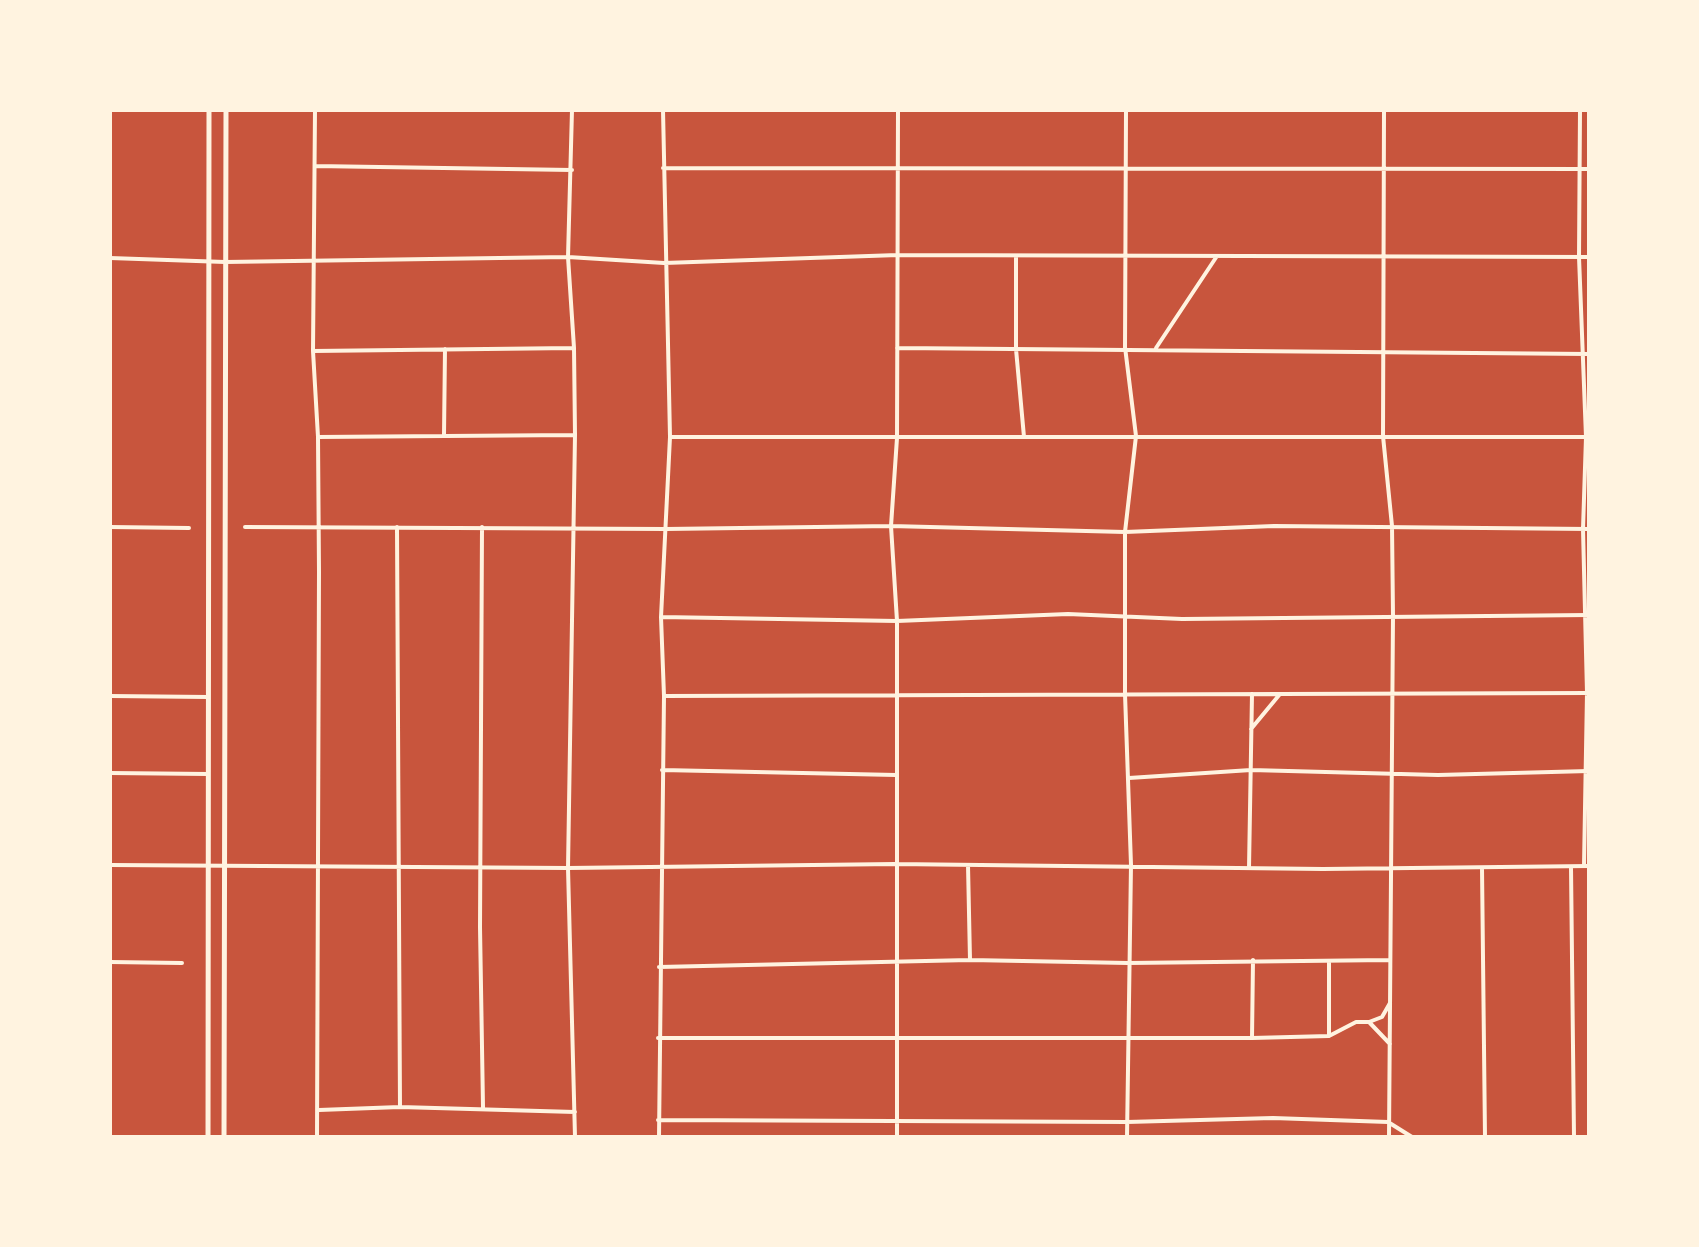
<!DOCTYPE html>
<style>
body{margin:0}
#map{position:relative;width:1699px;height:1247px;overflow:hidden;background:#c8553d;font-family:"DejaVu Sans",sans-serif}
canvas{display:block}
.frame{position:absolute;inset:0;border:112px solid #fff3e0;pointer-events:none}
</style>
<div id="map">
<canvas width="1699" height="1247"></canvas>
<div class="frame"></div>
</div>
<script>
const c = document.querySelector('canvas').getContext('2d');
c.lineJoin = 'round';
function shape(rows) {
  const path = new Path2D();
  for (const r of rows) {
    path.moveTo(r[0], r[1]);
    for (let i = 2; i < r.length; i += 2) path.lineTo(r[i], r[i + 1]);
  }
  return path;
}
function trace(path, color, width, dash) {
  c.strokeStyle = color;
  c.lineWidth = width;
  c.lineCap = dash ? 'butt' : 'round';
  c.setLineDash(dash || []);
  c.stroke(path);
}
const minor = shape([
 [315,110,313,351,318,437,319,572,317,1137],
 [572,110,568,257,574,348,575,435,568,868,575,1137],
 [1126,110,1125,347,1136,436,1125,532,1125,694,1131,865,1127,1137],
 [1384,110,1383,436,1392,526,1393,616,1389,1137],
 [1580,110,1579,257,1586,437,1583,529,1587,693,1584,866],
 [315,166,572,170],
 [663,168,1589,169],
 [1016,257,1016,349,1024,437],
 [110,258,225,262,568,257,664,263,898,255,1589,257],
 [897,348,1589,354],
 [1156,348,1217,256],
 [313,351,573,348],
 [444,435,445,349],
 [318,437,573,435],
 [670,437,1589,437],
 [110,527,189,528],
 [245,527,666,529,891,526,1125,532,1274,526,1589,529],
 [397,527,400,1107,575,1112],
 [482,527,480,927,483,1107],
 [661,617,897,621,1068,614,1182,619,1589,615],
 [110,696,208,697],
 [664,696,1589,693],
 [1251,729,1280,694],
 [662,770,896,775],
 [110,773,208,774],
 [1129,778,1251,770,1438,775,1589,771],
 [110,865,568,868,895,864,1323,869,1589,866],
 [968,865,970,960],
 [1571,867,1574,1137],
 [1249,868,1252,694],
 [1482,868,1485,1137],
 [110,962,182,963],
 [659,967,970,960,1128,963,1389,960],
 [1369,1022,1382,1017,1390,1003],
 [1329,1036,1329,961],
 [658,1038,1252,1038,1329,1036,1356,1022,1369,1022,1390,1044],
 [1252,1038,1253,960],
 [319,1110,400,1107],
 [658,1120,1127,1122,1273,1118,1388,1122,1412,1137],
 [659,1137,664,696,661,617,670,437,663,110],
 [897,1137,897,621,891,526,897,438,898,110]
]);
const secondary = shape([
 [208,1137,209,110],
 [224,1137,226,110]
]);
trace(minor, '#fff3e0', 4);
trace(secondary, '#fff3e0', 5);
</script>
